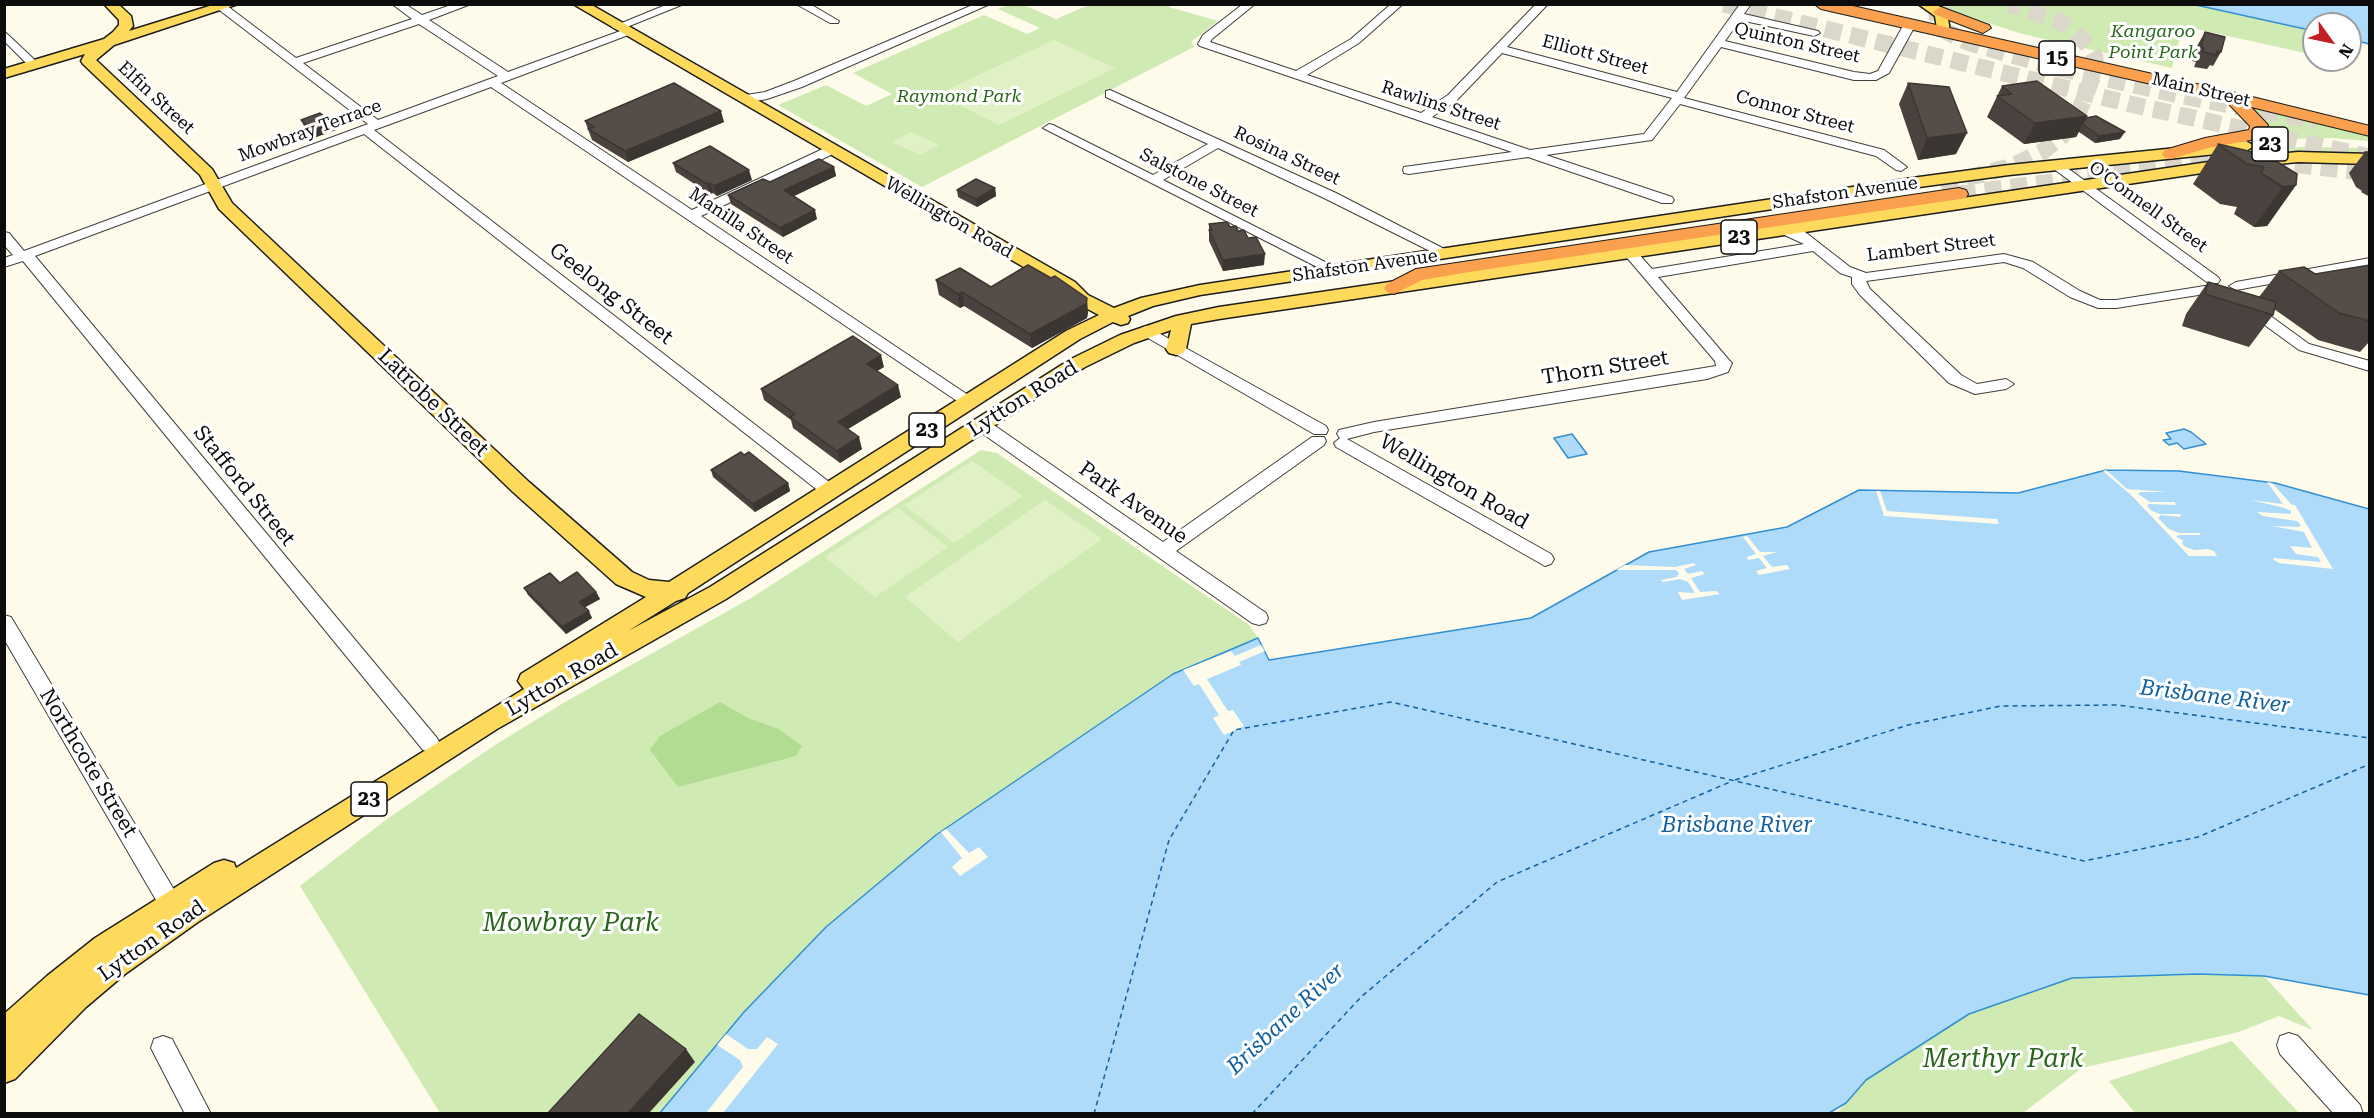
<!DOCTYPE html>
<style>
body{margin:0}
#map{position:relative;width:2374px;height:1118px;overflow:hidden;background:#fffbeb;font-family:"Roboto Serif",serif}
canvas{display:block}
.frame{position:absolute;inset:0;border:6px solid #0c0c0c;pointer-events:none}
.north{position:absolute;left:2302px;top:12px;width:60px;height:60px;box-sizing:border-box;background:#fff;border:2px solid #9e9e9e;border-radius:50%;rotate:123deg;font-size:16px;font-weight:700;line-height:24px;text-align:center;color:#0c0c0c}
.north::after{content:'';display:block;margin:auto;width:21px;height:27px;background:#c11f23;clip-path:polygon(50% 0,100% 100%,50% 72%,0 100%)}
</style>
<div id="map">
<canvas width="2374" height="1118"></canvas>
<div class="frame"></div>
<div class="north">N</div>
</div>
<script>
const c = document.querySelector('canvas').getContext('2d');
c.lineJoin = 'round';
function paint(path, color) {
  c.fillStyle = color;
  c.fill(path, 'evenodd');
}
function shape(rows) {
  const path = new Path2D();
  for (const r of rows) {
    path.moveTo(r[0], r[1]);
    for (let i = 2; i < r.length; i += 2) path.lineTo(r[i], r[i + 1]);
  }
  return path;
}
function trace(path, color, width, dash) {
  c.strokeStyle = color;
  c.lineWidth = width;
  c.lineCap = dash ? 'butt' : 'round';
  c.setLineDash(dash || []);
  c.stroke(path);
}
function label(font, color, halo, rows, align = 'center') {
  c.font = font + ' "Roboto Serif",serif';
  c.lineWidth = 6;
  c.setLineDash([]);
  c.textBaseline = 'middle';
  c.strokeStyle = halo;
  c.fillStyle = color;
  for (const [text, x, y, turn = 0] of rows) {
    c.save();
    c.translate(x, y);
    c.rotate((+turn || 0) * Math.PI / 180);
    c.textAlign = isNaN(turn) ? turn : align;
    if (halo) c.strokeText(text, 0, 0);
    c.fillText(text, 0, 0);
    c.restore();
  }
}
const green = shape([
 [1008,5,1024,5,1056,19,1089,5,1172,5,1169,7,1218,21,1191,42,1194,47,922,187,778,105,826,85,866,106,892,94,853,73,984,15,1027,34,1040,28,998,9],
 [1934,5,2196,5,2314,31,2314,55,2183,26,2172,68,2022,34],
 [2245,104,2369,135,2369,141,2331,138,2254,140,2263,137,2266,132],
 [2303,147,2370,148,2369,155,2303,153,2237,157,2231,152],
 [981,450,997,453,1249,625,1258,638,1173,674,936,835,826,927,744,1012,659,1113,440,1113,300,886,387,819,495,745,565,702,751,598],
 [2198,974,2264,976,2313,1030,2279,1016,2239,1032,2082,1068,2023,1113,1836,1114,1866,1080,1969,1014,2072,978],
 [2232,1041,2299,1113,2135,1113,2109,1081]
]);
const forest = shape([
 [720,702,748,718,779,729,802,746,796,756,678,787,650,750,660,736]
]);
const pitch = shape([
 [1054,40,1115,68,999,125,938,94],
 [911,132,939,145,920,155,892,142],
 [972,461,1023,496,954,543,904,505],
 [1045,500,1102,539,958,642,905,597],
 [898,508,948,547,875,597,825,557]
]);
const water = shape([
 [2196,5,2369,5,2369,44,2350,39,2350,24,2314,24,2314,31,2196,5],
 [2184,429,2191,432,2206,444,2184,449,2177,443,2169,445,2163,440,2171,439,2166,433,2184,429],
 [1572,434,1587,454,1568,458,1554,438,1572,434],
 [2106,470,2179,471,2275,483,2369,509,2369,995,2264,976,2198,974,2072,978,1969,1014,1866,1080,1846,1103,1829,1113,659,1114,744,1012,826,927,936,835,1173,674,1258,638,1269,660,1531,618,1649,552,1787,527,1859,490,2018,493,2106,470]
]);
const pier = shape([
 [2106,470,2127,489,2167,492,2140,492,2138,494,2150,502,2175,502,2176,505,2149,504,2147,506,2152,511,2160,514,2181,514,2180,517,2161,515,2158,518,2169,529,2179,533,2200,533,2200,535,2179,535,2176,537,2183,540,2182,544,2186,547,2194,550,2208,549,2214,551,2217,556,2189,556,2132,496,2103,471],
 [2267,482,2272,483,2292,505,2295,505,2333,569,2279,563,2274,560,2273,558,2321,562,2318,557,2296,554,2290,546,2312,548,2304,532,2272,526,2299,527,2301,525,2297,521,2263,516,2257,512,2291,514,2291,511,2285,508,2250,500,2283,504],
 [1876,491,1880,491,1887,511,1997,519,1999,524,1884,516],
 [1747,536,1760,552,1777,552,1763,556,1772,567,1787,565,1790,569,1759,575,1756,571,1767,568,1759,558,1748,560,1747,557,1756,554,1743,537],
 [1694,563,1696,565,1684,569,1688,574,1702,571,1705,574,1691,578,1700,592,1716,591,1720,594,1682,600,1678,592,1695,593,1688,582,1680,579,1663,582,1661,580,1677,577,1679,573,1676,570,1616,570,1625,565,1675,567],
 [1261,645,1265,651,1239,662,1241,665,1207,679,1228,711,1233,710,1244,726,1224,735,1213,718,1219,715,1199,684,1194,686,1183,670,1231,651,1235,656],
 [946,829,969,853,979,847,988,857,960,876,952,867,962,858,941,832],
 [726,1034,748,1049,757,1049,767,1037,778,1044,723,1113,706,1113,743,1067,740,1060,717,1045]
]);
const ferry = shape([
 [1735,780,1908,725,2001,706,2117,705,2370,738],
 [1094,1114,1169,840,1234,730,1391,702,2084,861,2198,837,2370,764],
 [1252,1114,1361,997,1497,882,1730,782]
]);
const highwayTunnel = shape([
 [1724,4,2130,104,2370,157],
 [1944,4,1937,15,1943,30,1967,42,2047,65],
 [2058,68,2188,97,2316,121],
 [1941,185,2013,166,2043,151,2061,137,2076,118,2086,94,2095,70,2095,57,2089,46,2070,28,2058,21,2010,4],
 [1959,194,2192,164,2276,162,2370,173]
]);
const minor = shape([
 [392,4,405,4,422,15,454,4,471,4,429,20,508,72,623,30,631,30,631,34,501,83,692,210,827,147,835,147,837,150,835,153,701,216,977,401,975,405,963,405,491,87,374,130,837,488,840,492,837,496,825,496,364,134,35,256,437,738,440,744,437,750,430,752,423,750,23,261,4,267,4,258,13,255,4,245,4,232,9,233,24,251,368,124,218,9,218,5,226,5,296,58,412,19,392,4],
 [419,24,498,76,378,120,303,63,419,24],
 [668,4,684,4,622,29,618,30,612,27,668,4],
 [796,4,810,4,839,21,838,23,830,23,796,4],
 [975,4,990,4,802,87,767,99,744,103,738,99,740,96,765,92,794,81,975,4],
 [1243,4,1255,4,1212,39,1210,42,1296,71,1351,39,1391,4,1403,4,1359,43,1307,75,1421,113,1448,95,1536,4,1548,4,1507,47,1677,92,1740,4,1751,4,1744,14,1818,31,1820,33,1814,36,1740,20,1725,41,1854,72,1870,74,1878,71,1904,24,1910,21,1916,24,1889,73,1876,80,1854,80,1721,47,1684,98,1884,150,1907,167,1901,171,1896,170,1876,156,1680,104,1652,140,1546,155,1672,197,1674,200,1672,203,1662,203,1528,157,1409,174,1404,173,1403,170,1404,167,1512,152,1200,46,1198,44,1203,35,1243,4],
 [1502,53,1672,98,1644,134,1530,150,1432,117,1456,101,1502,53],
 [4,31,38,63,38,67,30,67,4,41,4,31],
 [1110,90,1336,193,1454,254,1452,257,1442,257,1326,199,1218,148,1163,180,1341,270,1339,273,1329,273,1043,128,1049,124,1053,125,1153,175,1208,144,1106,97,1106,91,1110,90],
 [2059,162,2218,277,2220,280,2218,283,2208,283,2054,169,2053,166,2059,162],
 [1785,226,1805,232,1850,267,1866,273,2004,254,2033,262,2080,291,2100,300,2116,300,2211,285,2218,289,2211,293,2116,308,2098,308,2070,297,2023,268,2004,262,1866,281,1870,289,1961,375,1977,384,2006,379,2014,384,2006,389,1975,394,1949,383,1860,295,1852,284,1852,277,1840,273,1813,251,1658,277,1729,360,1732,363,1728,372,1707,379,1374,432,1347,439,1551,554,1554,559,1551,564,1545,566,1336,447,1334,443,1340,438,1337,434,1339,430,1374,422,1716,366,1715,361,1623,253,1625,250,1635,250,1652,269,1804,244,1780,233,1778,230,1780,227,1785,226],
 [2370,258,2370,266,2236,290,2229,286,2236,282,2370,258],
 [2249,303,2254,304,2309,344,2370,361,2370,371,2299,350,2244,310,2242,307,2249,303],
 [1146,326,1326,426,1328,430,1326,434,1314,434,1141,334,1138,331,1141,328,1146,326],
 [982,420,988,421,1163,542,1312,437,1324,437,1326,441,1324,445,1176,551,1266,613,1268,618,1266,623,1259,625,1252,623,976,429,974,425,976,421,982,420],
 [4,615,11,617,179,898,182,905,179,912,171,915,163,912,4,639,4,615],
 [2289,1033,2298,1036,2360,1105,2363,1114,2334,1114,2280,1054,2277,1045,2280,1036,2289,1033],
 [163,1036,172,1039,211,1114,185,1114,151,1048,154,1039,163,1036]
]);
const major = shape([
 [104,4,118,4,131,16,133,26,129,31,216,4,238,4,114,45,96,60,212,169,232,203,529,482,632,572,649,580,669,582,1066,331,1099,315,1076,303,1063,290,573,4,590,4,1075,282,1088,295,1114,308,1141,298,1200,285,1919,177,2009,165,2246,141,2254,146,2246,151,2009,175,1919,187,1200,295,1153,306,1128,316,1130,319,1128,323,1121,325,1113,322,1080,339,688,593,685,598,676,601,628,631,710,587,1071,359,1120,335,1176,316,1219,307,2229,159,2298,152,2370,154,2370,164,2298,162,2229,169,1219,319,1191,324,1186,349,1183,353,1176,355,1169,353,1166,349,1171,330,1134,343,1085,367,726,599,497,729,198,922,125,974,86,1007,15,1079,4,1083,4,1014,47,976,95,938,214,863,224,860,234,863,236,868,524,689,518,681,521,674,646,597,616,584,513,492,219,209,200,175,83,64,81,61,85,54,4,78,4,69,104,39,113,32,119,25,119,20,104,4],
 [1918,4,1935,4,1947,11,1950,32,1948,35,1938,35,1935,16,1918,4]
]);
const highway = shape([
 [1814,4,1844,4,2232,92,2370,126,2370,136,2251,107,2268,125,2262,138,2208,148,2171,159,2165,158,2162,154,2165,150,2205,138,2249,130,2250,126,2226,101,1821,9,1814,4],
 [1941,7,1989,25,1991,28,1983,33,1936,15,1933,12,1941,7],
 [1959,188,1966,190,1968,194,1966,198,1469,272,1422,280,1394,294,1387,292,1384,288,1387,284,1416,269,1959,188]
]);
const wall = shape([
 [2205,32,2221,52,2213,66,2210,65,2207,69,2194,67,2196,62,2192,61,2197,46],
 [1908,83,1956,154,1918,160,1899,104],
 [2002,86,2086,118,2120,139,2095,143,2079,132,2076,137,2024,144,1987,117],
 [301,120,332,122,336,130,316,137,305,128],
 [585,121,724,122,628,162,592,140],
 [2218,144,2266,155,2296,185,2267,226,2254,227,2234,214,2237,207,2220,204,2193,184],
 [2365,152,2370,152,2370,197,2361,192,2362,191,2356,187,2349,173],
 [673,163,752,180,717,196,713,193,710,194,676,172],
 [834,167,836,176,793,196,817,219,783,237,731,204,728,195],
 [995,188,996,196,977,207,958,197,957,190],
 [1209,224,1230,227,1238,231,1264,265,1223,271,1209,241],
 [2370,265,2370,341,2360,352,2318,340,2274,309,2273,315,2249,347,2182,326,2186,314,2208,282,2259,297,2279,271,2315,274],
 [936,280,991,287,1088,312,1087,318,1032,348,964,306,960,308,939,295],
 [884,367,877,371,901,397,848,429,862,449,840,463,793,428,791,420,764,400,761,389],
 [744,455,788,483,790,491,755,512,713,477,711,470],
 [560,583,596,592,600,599,585,607,592,618,566,634,528,595,524,588]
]);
const shadedWall = shape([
 [721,111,724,122,628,162,625,151],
 [2087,116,2076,137,2024,144,2035,123],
 [332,122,336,130,316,137,312,130],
 [2125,132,2120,139,2095,143,2099,136],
 [1967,133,1956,154,1918,160,1927,138],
 [834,167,836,176,786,200,784,190],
 [749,170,752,180,717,196,714,186],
 [710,183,713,193,710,194,707,184],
 [2296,185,2267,226,2254,227,2283,187],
 [995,188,996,196,977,207,976,199],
 [815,210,817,219,783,237,780,228],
 [1265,254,1264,265,1223,271,1223,260],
 [962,292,964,306,960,308,958,294],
 [1087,298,1088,312,1087,318,1032,348,1030,334],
 [881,355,884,367,870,375,867,364],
 [898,385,901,397,841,433,838,422],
 [859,437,862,449,840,463,837,451],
 [788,483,790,491,755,512,753,504],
 [596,592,600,599,582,609,579,602],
 [589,611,592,618,566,634,562,627],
 [686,1049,695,1062,649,1113,628,1113]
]);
const building = shape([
 [2205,32,2225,37,2221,52,2217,51,2216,55,2203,52,2204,48,2201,47,2205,32],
 [2037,81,2087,116,2035,123,1997,96,2012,94,2002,86,2037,81],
 [674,83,721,111,625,151,588,129,594,127,585,121,674,83],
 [1908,83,1949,87,1967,133,1927,138,1908,83],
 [320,113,332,122,312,130,301,120,320,113],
 [2096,116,2125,132,2099,136,2083,124,2086,118,2096,116],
 [2218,144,2266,155,2297,174,2296,185,2283,187,2261,173,2264,167,2247,164,2218,144],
 [710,146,749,170,714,186,710,183,707,184,673,163,710,146],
 [2365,152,2370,152,2370,160,2365,152],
 [819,159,834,167,784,190,815,210,780,228,728,195,763,179,770,182,819,159],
 [976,179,995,188,976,199,957,190,976,179],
 [1227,222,1230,227,1236,226,1238,231,1244,230,1248,238,1256,237,1265,254,1223,260,1209,230,1212,230,1209,224,1227,222],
 [1028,265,1051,278,1055,276,1087,298,1086,304,1030,334,962,292,958,294,936,280,960,268,991,287,1028,265],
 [2370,265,2370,321,2339,313,2279,271,2304,267,2315,274,2370,265],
 [2208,282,2276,302,2273,315,2205,294,2208,282],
 [853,336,881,355,867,364,898,385,838,422,859,437,837,451,790,417,795,414,761,389,853,336],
 [741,452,744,455,749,452,788,483,753,504,711,470,741,452],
 [577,572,596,592,579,602,589,611,562,627,524,588,550,573,560,583,577,572],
 [639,1014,686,1049,628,1113,548,1113,639,1014]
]);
const farParknames = [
 ["Kangaroo",2153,32],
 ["Point Park",2153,53],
 ["Raymond Park",959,97]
];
const farStreetnames = [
 ["Quinton Street",1797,43,13],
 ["Elliott Street",1595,55,15],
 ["Main Street",2201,90,13],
 ["Elfin Street",156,98,43],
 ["Rawlins Street",1441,106,18],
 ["Connor Street",1795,112,15],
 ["Mowbray Terrace",310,131,-20],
 ["Rosina Street",1287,156,25],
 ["Salstone Street",1199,183,27],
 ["Shafston Avenue",1845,193,-8],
 ["O'Connell Street",2148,207,36],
 ["Wellington Road",949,218,30],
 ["Manilla Street",741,226,34],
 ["Lambert Street",1931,248,-7],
 ["Shafston Avenue",1365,266,-8]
];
const shields = [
 [2057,58,36],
 [2270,144,36],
 [1739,237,36],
 [927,430,36],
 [369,799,36]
];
const shieldNames = [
 ["15",2057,58],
 ["23",2270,144],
 ["23",1739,237],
 ["23",927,430],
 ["23",369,799]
];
const streetNames = [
 ["Geelong Street",611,294,38],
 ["Thorn Street",1605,368,-9],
 ["Lytton Road",1023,399,-32],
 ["Latrobe Street",433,403,44],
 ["Wellington Road",1454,482,30],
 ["Stafford Street",244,486,51],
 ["Park Avenue",1133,503,35],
 ["Lytton Road",562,680,-30],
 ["Northcote Street",88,763,59],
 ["Lytton Road",152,941,-35]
];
const waterNames = [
 ["Brisbane River",2215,697,7],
 ["Brisbane River",1737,826],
 ["Brisbane River",1286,1019,-43]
];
const nearParknames = [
 ["Mowbray Park",571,923],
 ["Merthyr Park",2003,1059]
];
paint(green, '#cfebb3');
paint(forest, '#b2dc92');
paint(pitch, '#e1f1c6');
paint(water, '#aedbf9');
trace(water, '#328fd2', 1.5);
paint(pier, '#fffbeb');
trace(ferry, '#1160a2', 1.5, [5, 4]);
trace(highwayTunnel, '#dbd7ca', 17, [17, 9]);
trace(minor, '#3f3f3f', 2);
trace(major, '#1d1d1d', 3);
trace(highway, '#1d1d1d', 2);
paint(minor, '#fff');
paint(major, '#feda5c');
paint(highway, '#faa04e');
paint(wall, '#49423e');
paint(shadedWall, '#3c3632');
paint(building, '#554d48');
trace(building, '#3c3632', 1.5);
label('italic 18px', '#28661a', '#fff', farParknames);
label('18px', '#0c0c0c', '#fff', farStreetnames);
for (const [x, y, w] of shields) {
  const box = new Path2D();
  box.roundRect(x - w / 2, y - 17, w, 34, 4.5);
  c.fillStyle = '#fff';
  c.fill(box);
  trace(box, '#0c0c0c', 1.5);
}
label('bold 20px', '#0c0c0c', null, shieldNames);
label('21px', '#0c0c0c', '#fff', streetNames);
label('italic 22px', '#1160a2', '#fff', waterNames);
label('italic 26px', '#28661a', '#fff', nearParknames);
</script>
